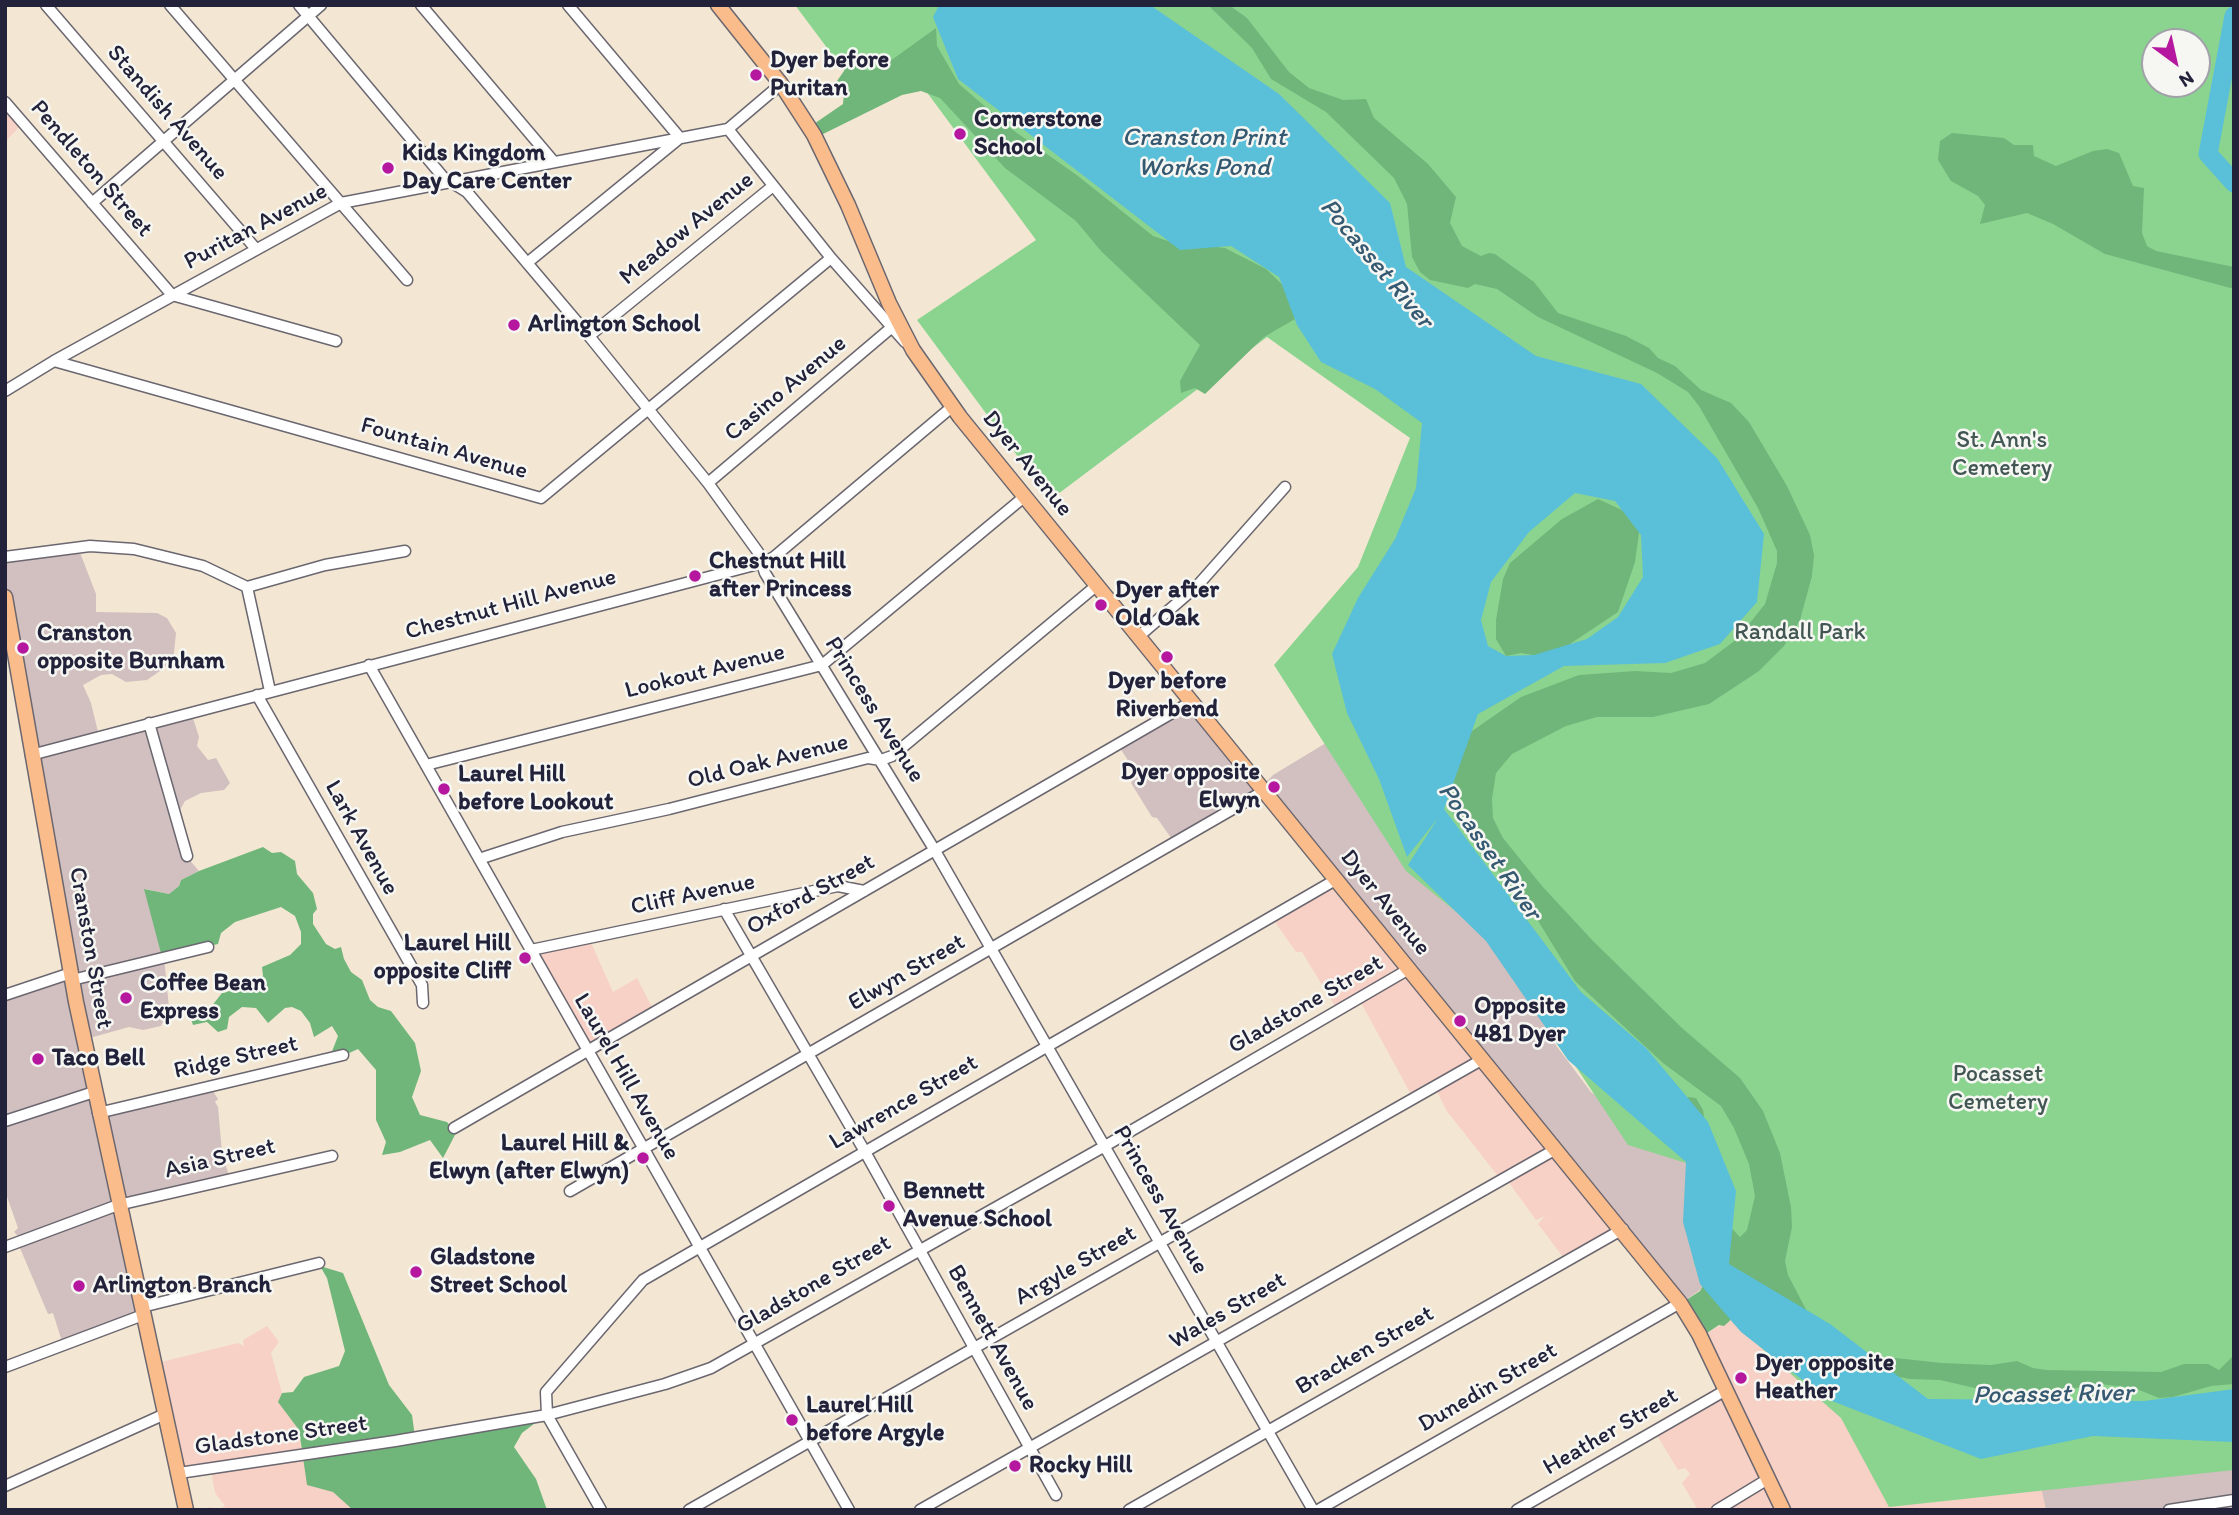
<!DOCTYPE html>
<style>
body{margin:0}
#map{position:relative;width:2239px;height:1515px;overflow:hidden;background:#f3e7d3;font-family:Itim,sans-serif}
canvas{display:block}
.frame{position:absolute;inset:0;border:7px solid #22223b;pointer-events:none}
.north{position:absolute;left:2141px;top:28px;width:70px;height:70px;box-sizing:border-box;background:#f6f6f2;border:2px solid #a1a1a9;border-radius:50%;rotate:147deg;font-size:19px;font-weight:700;line-height:28px;text-align:center;color:#22223b}
.north::after{content:'';display:block;margin:auto;width:24px;height:32px;background:#b5179e;clip-path:polygon(50% 0,100% 100%,50% 72%,0 100%)}
</style>
<div id="map">
<canvas width="2239" height="1515"></canvas>
<div class="frame"></div>
<div class="north">N</div>
</div>
<script>
const c = document.querySelector('canvas').getContext('2d');
c.lineJoin = 'round';
function paint(path, color) {
  c.fillStyle = color;
  c.fill(path, 'evenodd');
}
function shape(rows) {
  const path = new Path2D();
  for (const r of rows) {
    path.moveTo(r[0], r[1]);
    for (let i = 2; i < r.length; i += 2) path.lineTo(r[i], r[i + 1]);
  }
  return path;
}
function trace(path, color, width, dash) {
  c.strokeStyle = color;
  c.lineWidth = width;
  c.lineCap = dash ? 'butt' : 'round';
  c.setLineDash(dash || []);
  c.stroke(path);
}
function label(font, color, halo, rows, align = 'center') {
  c.font = font + ' Itim,sans-serif';
  c.lineWidth = 5;
  c.setLineDash([]);
  c.textBaseline = 'middle';
  c.strokeStyle = halo;
  c.fillStyle = color;
  for (const [text, x, y, turn = 0] of rows) {
    c.save();
    c.translate(x, y);
    c.rotate((+turn || 0) * Math.PI / 180);
    c.textAlign = isNaN(turn) ? turn : align;
    if (halo) c.strokeText(text, 0, 0);
    c.fillText(text, 0, 0);
    c.restore();
  }
}
const built = shape([
 [5,103,22,124,5,142],
 [1336,881,1621,1228,1566,1261,1538,1224,1545,1216,1536,1220,1507,1180,1501,1180,1446,1110,1436,1089,1413,1098,1360,1001,1338,1011,1302,952,1296,952,1272,918],
 [589,938,613,992,637,978,653,1009,586,1047,537,950],
 [1734,1317,1748,1337,1790,1370,2040,1483,2046,1510,1698,1510,1682,1483,1690,1474,1685,1468,1678,1470,1655,1432,1724,1392,1701,1337],
 [267,1326,279,1342,271,1353,282,1393,279,1402,299,1430,302,1457,353,1510,199,1510,211,1507,217,1510,225,1506,215,1493,211,1470,184,1473,157,1363,238,1343,244,1346,243,1340]
]);
const industrial = shape([
 [79,550,96,594,96,612,157,613,167,618,176,633,173,662,147,680,126,682,112,674,101,675,83,685,91,703,99,736,192,715,199,737,197,746,208,760,216,758,230,783,224,790,201,793,185,801,174,821,181,850,199,871,181,880,179,886,169,894,145,889,164,957,169,1008,161,1026,143,1030,129,1027,86,1039,99,1111,209,1085,218,1099,215,1102,218,1107,222,1153,230,1179,123,1205,138,1322,64,1348,53,1313,48,1314,17,1241,19,1237,14,1232,18,1228,5,1191,5,990,68,968,5,598,5,559],
 [1190,703,1262,786,1273,775,1349,729,1477,927,1537,1008,1549,1036,1591,1092,1619,1114,1654,1125,1691,1168,1703,1285,1700,1290,1680,1304,1266,793,1174,842,1157,818,1152,817,1131,783,1134,777,1131,765,1118,745],
 [2234,1448,2234,1510,2046,1510,2040,1483]
]);
const green = shape([
 [795,5,2234,5,2234,1470,1889,1507,1841,1418,1733,1323,1694,1264,1686,1163,1628,1145,1492,941,1406,871,1274,665,1358,567,1410,438,1267,337,1050,500,917,320,1036,240,923,87,860,92],
 [2155,42,2197,42,2197,84,2155,84]
]);
const forest = shape([
 [1208,5,1229,5,1247,18,1289,72,1309,88,1343,100,1366,99,1374,118,1428,164,1456,197,1450,223,1462,246,1481,256,1489,253,1495,254,1534,282,1558,313,1626,336,1649,348,1658,358,1675,366,1701,390,1731,403,1749,422,1787,486,1810,535,1814,555,1812,576,1800,620,1784,646,1759,671,1709,704,1653,717,1597,717,1566,726,1512,754,1496,773,1492,799,1493,818,1503,838,1542,886,1593,941,1682,1028,1740,1078,1763,1111,1780,1153,1791,1207,1792,1227,1785,1261,1788,1275,1812,1321,1868,1355,1942,1363,1991,1365,2017,1361,2033,1368,2046,1370,2161,1372,2184,1364,2208,1364,2219,1370,2234,1355,2234,1384,2211,1386,2173,1397,2159,1398,2134,1388,2100,1384,2018,1398,1940,1380,1910,1379,1860,1370,1734,1317,1724,1326,1719,1325,1701,1337,1680,1304,1700,1291,1703,1285,1682,1104,1688,1097,1696,1098,1703,1110,1719,1215,1740,1237,1747,1230,1755,1196,1749,1164,1734,1128,1721,1106,1663,1063,1575,981,1532,911,1456,820,1447,795,1459,740,1521,697,1579,675,1635,671,1671,673,1705,663,1737,639,1765,604,1777,563,1777,551,1758,508,1699,406,1688,392,1657,373,1538,317,1497,289,1475,284,1468,288,1430,280,1420,272,1412,257,1407,204,1394,178,1326,112,1271,79,1252,48],
 [936,28,937,46,959,84,1010,128,1078,176,1153,236,1168,241,1225,248,1266,269,1288,290,1295,319,1264,337,1205,394,1195,388,1181,393,1180,381,1200,345,1101,251,1076,221,1005,168,940,98,921,91,902,95,815,138,808,128,843,104,844,93,837,81,851,61,859,68,870,71,893,59],
 [1952,133,2004,138,2014,145,2033,145,2034,156,2056,166,2093,151,2107,149,2119,153,2133,186,2144,188,2142,233,2147,246,2156,251,2234,267,2234,289,2105,254,2053,224,2027,213,1980,224,1985,205,1978,196,1951,181,1938,160,1940,141],
 [1598,499,1637,517,1639,533,1635,562,1618,612,1570,644,1569,652,1550,658,1521,653,1506,656,1496,639,1496,620,1503,579,1510,563,1562,519],
 [263,847,272,853,281,852,295,861,297,874,313,893,317,909,313,914,313,924,326,944,335,949,341,947,344,959,351,972,362,980,370,1000,378,1007,391,1011,415,1043,421,1071,412,1097,420,1115,447,1122,456,1133,443,1158,430,1140,400,1152,382,1155,386,1142,376,1120,376,1070,358,1049,334,1060,331,1054,338,1036,332,1026,314,1037,310,1023,301,1011,292,1007,285,1008,268,1023,256,1008,242,1007,229,1017,227,1029,218,1032,207,1022,193,1025,189,1013,211,1007,222,993,253,985,263,976,262,967,290,955,301,944,301,932,295,916,281,907,235,922,221,933,218,944,162,957,144,889,169,894,179,886,181,880,199,871],
 [320,1266,343,1273,389,1385,412,1415,415,1437,543,1417,522,1433,514,1447,536,1479,547,1510,353,1510,333,1492,307,1485,299,1430,278,1402,282,1393,293,1392,304,1377,339,1366,345,1351,327,1278]
]);
const water = shape([
 [939,5,1150,5,1279,94,1390,203,1406,267,1536,356,1641,384,1717,458,1764,534,1757,602,1720,644,1665,663,1564,666,1478,714,1444,809,1581,992,1646,1048,1708,1122,1736,1191,1729,1264,1830,1324,1928,1399,2144,1401,2234,1389,2234,1442,2093,1436,1981,1459,1827,1399,1741,1332,1700,1284,1683,1222,1686,1162,1568,1060,1486,941,1408,865,1438,818,1407,857,1379,779,1347,713,1332,654,1358,598,1395,539,1416,488,1422,423,1375,389,1321,362,1297,325,1279,277,1231,246,1180,250,958,79,933,17],
 [1575,493,1615,501,1641,535,1643,577,1618,617,1587,639,1534,655,1506,656,1488,646,1481,620,1491,582,1529,532]
]);
const river = shape([
 [2234,16,2208,154,2234,183]
]);
const minor = shape([
 [46,5,256,249],
 [170,5,407,280],
 [299,5,443,177,467,192,589,336,708,483,758,552,765,573,934,849,1313,1510],
 [421,5,554,162],
 [5,102,172,295,336,341],
 [728,129,831,258,905,342],
 [92,203,321,5],
 [527,263,680,138,568,5],
 [589,336,773,186],
 [54,361,541,498,831,258],
 [5,391,54,361,341,203,728,129,781,84],
 [708,483,891,328],
 [5,557,90,546,134,549,203,566,247,587],
 [247,587,325,565,405,551],
 [247,587,270,691],
 [1138,637,1198,585,1285,487],
 [369,665,849,1510],
 [257,695,422,985,423,1003],
 [149,723,187,856],
 [31,755,762,563,774,557,953,406],
 [426,765,822,665,1024,497],
 [479,859,562,832,669,809,868,758,881,760,892,756,1096,586],
 [724,909,864,1150,1056,1495],
 [531,950,838,886,864,891],
 [72,980,208,947],
 [5,995,71,973],
 [98,1113,343,1055],
 [5,1121,94,1092],
 [454,1128,1191,702],
 [570,1191,1264,791],
 [5,1247,118,1205,332,1156],
 [142,1307,319,1263],
 [5,1367,143,1315],
 [179,1473,395,1441,547,1415,665,1384,711,1368,1105,1146,1409,969],
 [5,1486,165,1414],
 [601,1510,547,1415,546,1392,643,1280,1337,879],
 [689,1510,1483,1059],
 [920,1510,1556,1149],
 [1129,1510,1623,1229],
 [1318,1510,1680,1303],
 [1517,1510,1726,1390],
 [1717,1510,1768,1479],
 [2169,1510,2234,1500]
]);
const major = shape([
 [718,5,781,84,814,135,848,205,889,303,913,350,960,417,1680,1303,1699,1334,1783,1510],
 [5,597,76,1002,186,1510]
]);
const markers = [
 [756,75,7,"#b5179e"],
 [960,134,7,"#b5179e"],
 [388,168,7,"#b5179e"],
 [514,325,7,"#b5179e"],
 [695,576,7,"#b5179e"],
 [1101,605,7,"#b5179e"],
 [23,648,7,"#b5179e"],
 [1167,657,7,"#b5179e"],
 [1274,787,7,"#b5179e"],
 [444,789,7,"#b5179e"],
 [525,958,7,"#b5179e"],
 [126,998,7,"#b5179e"],
 [1460,1021,7,"#b5179e"],
 [38,1059,7,"#b5179e"],
 [643,1158,7,"#b5179e"],
 [889,1206,7,"#b5179e"],
 [416,1272,7,"#b5179e"],
 [79,1286,7,"#b5179e"],
 [1741,1378,7,"#b5179e"],
 [792,1420,7,"#b5179e"],
 [1015,1466,7,"#b5179e"]
];
const poiNames = [
 ["Dyer before",770,61],
 ["Puritan",770,89],
 ["Cornerstone",974,120],
 ["School",974,148],
 ["Kids Kingdom",402,154],
 ["Day Care Center",402,182],
 ["Arlington School",528,325],
 ["Chestnut Hill",709,562],
 ["after Princess",709,590],
 ["Dyer after",1115,591],
 ["Old Oak",1115,619],
 ["Cranston",37,634],
 ["opposite Burnham",37,662],
 ["Dyer before",1167,682,"center"],
 ["Riverbend",1167,710,"center"],
 ["Dyer opposite",1260,773,"right"],
 ["Elwyn",1260,801,"right"],
 ["Laurel Hill",458,775],
 ["before Lookout",458,803],
 ["Laurel Hill",511,944,"right"],
 ["opposite Cliff",511,972,"right"],
 ["Coffee Bean",140,984],
 ["Express",140,1012],
 ["Opposite",1474,1007],
 ["481 Dyer",1474,1035],
 ["Taco Bell",52,1059],
 ["Laurel Hill &",629,1144,"right"],
 ["Elwyn (after Elwyn)",629,1172,"right"],
 ["Bennett",903,1192],
 ["Avenue School",903,1220],
 ["Gladstone",430,1258],
 ["Street School",430,1286],
 ["Arlington Branch",93,1286],
 ["Dyer opposite",1755,1364],
 ["Heather",1755,1392],
 ["Laurel Hill",806,1406],
 ["before Argyle",806,1434],
 ["Rocky Hill",1029,1466]
];
const streetNames = [
 ["Standish Avenue",167,113,49],
 ["Pendleton Street",91,169,49],
 ["Puritan Avenue",256,227,-28],
 ["Meadow Avenue",687,229,-39],
 ["Casino Avenue",786,389,-40],
 ["Fountain Avenue",444,449,16],
 ["Dyer Avenue",1027,464,51],
 ["Chestnut Hill Avenue",511,605,-15],
 ["Lookout Avenue",705,672,-14],
 ["Princess Avenue",874,710,58],
 ["Old Oak Avenue",768,762,-14],
 ["Lark Avenue",361,838,61],
 ["Cliff Avenue",693,895,-12],
 ["Oxford Street",811,895,-29],
 ["Dyer Avenue",1385,903,51],
 ["Cranston Street",90,948,80],
 ["Elwyn Street",907,973,-30],
 ["Gladstone Street",1306,1005,-30],
 ["Ridge Street",236,1058,-13],
 ["Laurel Hill Avenue",626,1077,60],
 ["Lawrence Street",904,1103,-30],
 ["Asia Street",220,1159,-13],
 ["Princess Avenue",1160,1200,60],
 ["Argyle Street",1076,1266,-30],
 ["Gladstone Street",814,1285,-30],
 ["Wales Street",1228,1311,-30],
 ["Bennett Avenue",992,1338,61],
 ["Bracken Street",1365,1351,-30],
 ["Dunedin Street",1488,1388,-30],
 ["Heather Street",1611,1432,-30],
 ["Gladstone Street",281,1436,-8]
];
const parkNames = [
 ["St. Ann's",2002,441],
 ["Cemetery",2002,469],
 ["Randall Park",1800,633],
 ["Pocasset",1998,1075],
 ["Cemetery",1998,1103]
];
const waterNames = [
 ["Cranston Print",1204,138],
 ["Works Pond",1204,168],
 ["Pocasset River",1376,264,50],
 ["Pocasset River",1489,852,55],
 ["Pocasset River",2053,1395,-1]
];
paint(built, '#f7d1c6');
paint(industrial, '#d2bfbf');
paint(green, '#8bd490');
paint(forest, '#70b67a');
paint(water, '#5abfd8');
trace(river, '#5abfd8', 19);
trace(minor, '#6b6770', 13);
trace(major, '#6b6770', 17);
trace(minor, '#fff', 10);
trace(major, '#fabc8b', 14);
for (const [x, y, r, color] of markers) {
  const dot = new Path2D();
  dot.arc(x, y, r, 0, 2 * Math.PI);
  c.fillStyle = color;
  c.fill(dot);
  trace(dot, '#f6f6f2', 2.5);
}
label('bold 24px', '#22223b', '#f6f6f2', poiNames, 'left');
label('24px', '#22223b', '#f6f6f2', streetNames);
label('24px', '#425754', '#f6f6f2', parkNames);
label('italic 26px', '#365972', '#f6f6f2', waterNames);
</script>
